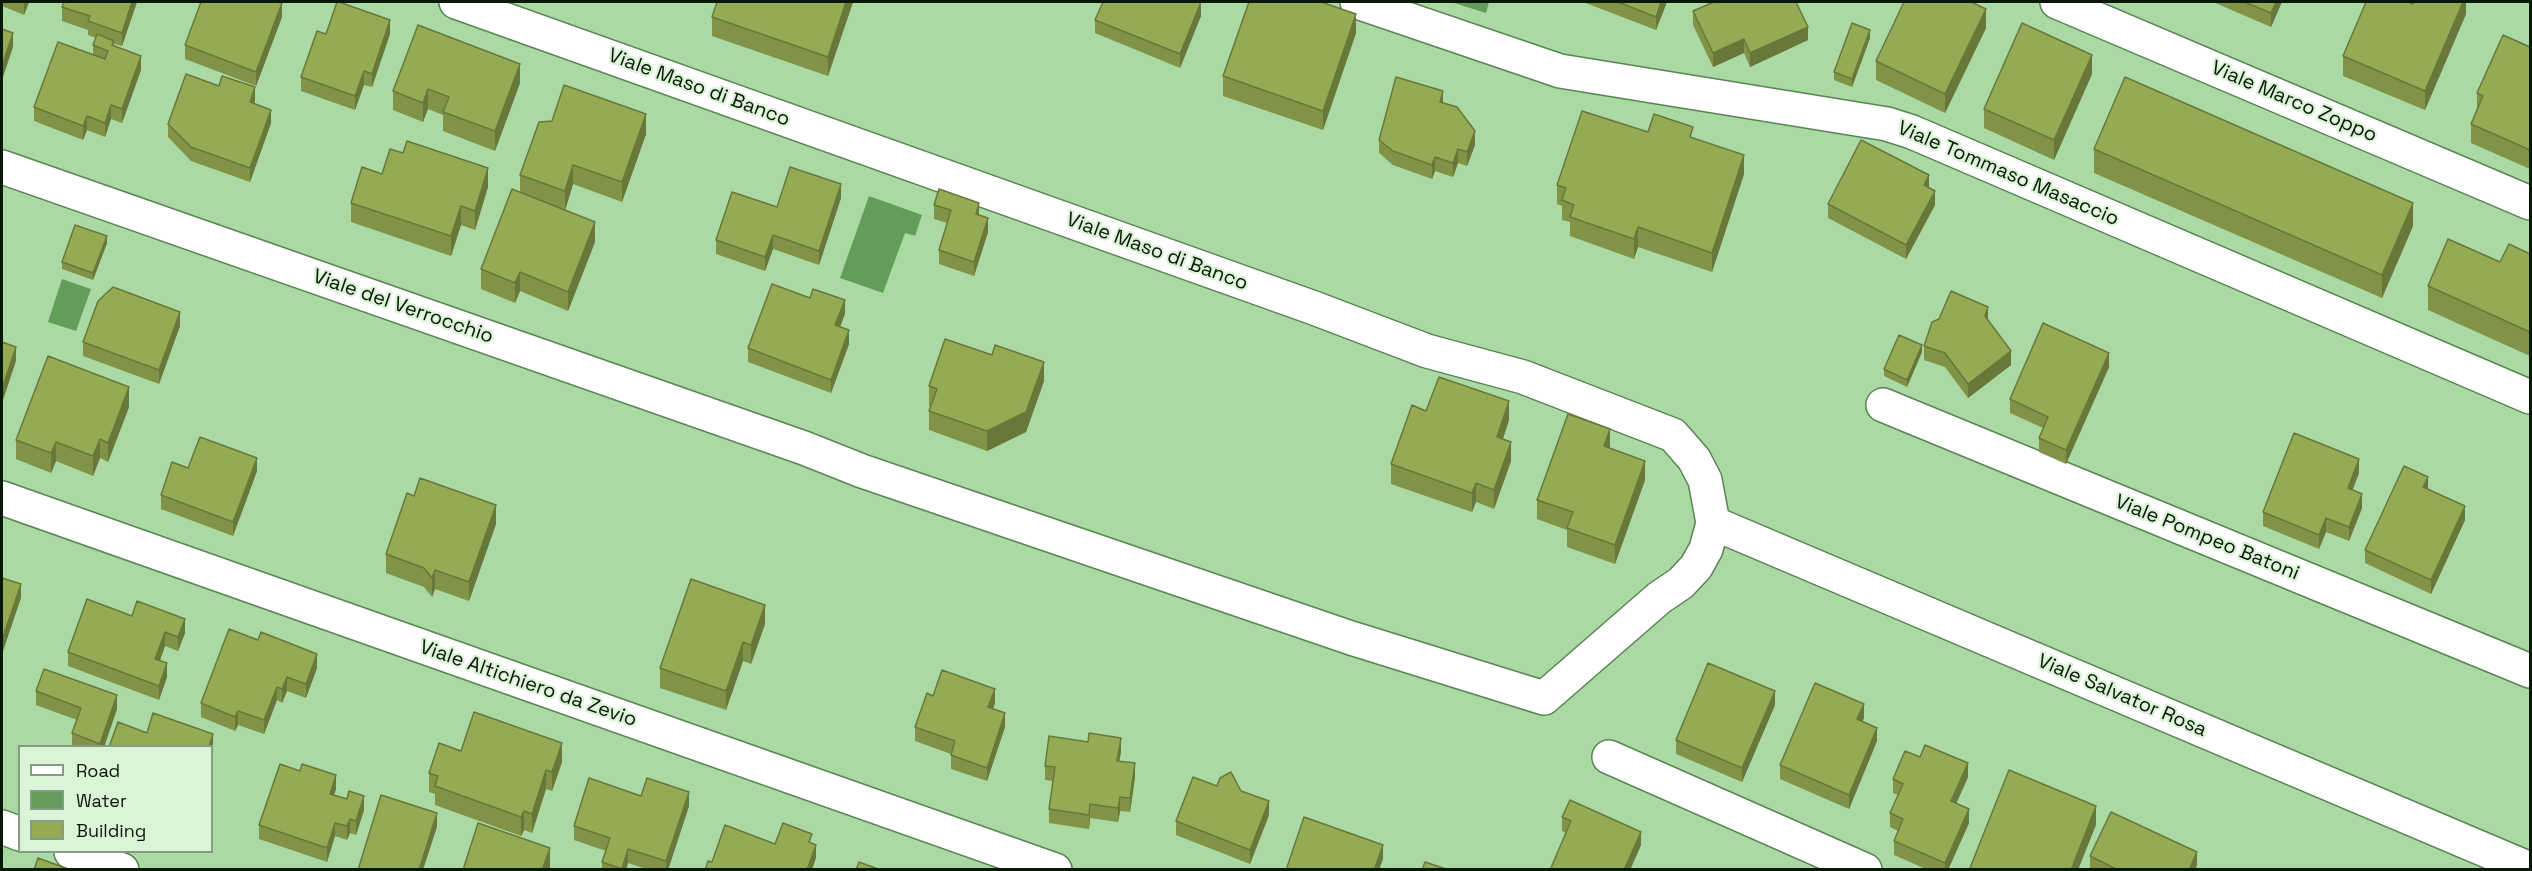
<!DOCTYPE html>
<style>
body{margin:0}
#map{position:relative;width:2532px;height:871px;overflow:hidden;background:#abd9a4;font-family:"Space Grotesk",sans-serif}
canvas{display:block}
.frame{position:absolute;inset:0;border:3px solid #071805;pointer-events:none}
.legend{position:absolute;left:18px;top:745px;width:195px;height:108px;box-sizing:border-box;background:#dbf3d7;border:2px solid #869b83;margin:0;padding:8px 10px;list-style:none;font-size:18px;color:#071805}
.legend li{display:flex;align-items:center;gap:12px;height:30px}
.legend b{width:30px;border:2px solid #869b83}
</style>
<div id="map">
<canvas width="2532" height="871"></canvas>
<div class="frame"></div>
<ul class="legend">
<li><b style="height:8px;background:#fff"></b>Road</li>
<li><b style="height:16px;background:#629e59"></b>Water</li>
<li><b style="height:16px;background:#95ab53"></b>Building</li>
</ul>
</div>
<script>
const c = document.querySelector('canvas').getContext('2d');
c.lineJoin = 'round';
function paint(path, color) {
  c.fillStyle = color;
  c.fill(path, 'evenodd');
}
function shape(rows) {
  const path = new Path2D();
  for (const r of rows) {
    path.moveTo(r[0], r[1]);
    for (let i = 2; i < r.length; i += 2) path.lineTo(r[i], r[i + 1]);
  }
  return path;
}
function trace(path, color, width, dash) {
  c.strokeStyle = color;
  c.lineWidth = width;
  c.lineCap = dash ? 'butt' : 'round';
  c.setLineDash(dash || []);
  c.stroke(path);
}
function label(font, color, halo, rows, align = 'center') {
  c.font = font + ' "Space Grotesk",sans-serif';
  c.lineWidth = 4.5;
  c.setLineDash([]);
  c.textBaseline = 'middle';
  c.strokeStyle = halo;
  c.fillStyle = color;
  for (const [text, x, y, turn = 0] of rows) {
    c.save();
    c.translate(x, y);
    c.rotate((+turn || 0) * Math.PI / 180);
    c.textAlign = isNaN(turn) ? turn : align;
    if (halo) c.strokeText(text, 0, 0);
    c.fillText(text, 0, 0);
    c.restore();
  }
}
const water = shape([
 [1451,2,1489,2,1486,13],
 [869,196,922,215,915,236,905,233,883,293,840,278],
 [62,279,91,289,76,331,48,322]
]);
const street = shape([
 [1357,2,1560,71,1887,124,1912,132,2530,397],
 [2057,2,2530,203],
 [2,167,804,448,862,471,1351,638,1544,698,1659,598,1681,583,1696,567,1706,549,1713,523,1705,480,1694,459,1673,435,1523,377,1427,351,1314,308,456,2],
 [1883,405,2530,671],
 [2,498,1055,870],
 [1713,523,2530,869],
 [1609,757,1865,870],
 [2,827,20,834],
 [71,852,122,870]
]);
const wall = shape([
 [2,2,29,2,24,15,2,6],
 [137,2,122,46,114,44,114,46,141,70,122,123,111,119,105,137,87,130,83,140,34,121,34,107,93,55,93,45,96,38,88,35,88,30,62,21,62,7],
 [717,2,853,2,828,76,712,36,712,17],
 [1583,2,1667,2,1656,30],
 [2213,2,2282,2,2271,27],
 [2466,2,2466,14,2425,110,2343,76,2343,56,2413,4],
 [1693,11,1808,40,1750,67,1744,53,1713,67,1693,25],
 [1201,16,1180,68,1095,33,1095,20],
 [282,17,256,86,185,59,185,45],
 [1986,28,1945,113,1876,80,1876,61],
 [1356,33,1323,130,1223,96,1223,76],
 [326,34,390,34,372,87,364,85,355,110,301,91,301,77],
 [1870,38,1852,87,1834,80,1834,72],
 [2530,47,2530,169,2471,143,2471,124,2477,108,2477,93],
 [2092,74,2054,160,1984,128,1984,109],
 [520,83,495,151,443,131,443,115,428,109,423,122,393,110,393,91],
 [255,101,254,104,271,123,250,182,191,161,168,137,168,124],
 [1443,103,1475,145,1467,166,1458,163,1453,177,1435,171,1432,179,1393,165,1379,153,1379,140],
 [1648,132,1693,138,1744,174,1712,272,1638,247,1634,259,1570,236,1570,222,1562,220,1562,206,1557,204,1557,185],
 [646,134,622,202,573,184,565,210,595,242,568,311,520,291,515,303,481,289,481,269,520,192,520,175],
 [2094,149,2413,226,2382,298,2094,173],
 [382,174,488,187,475,230,461,225,451,256,351,222,351,203],
 [841,198,819,265,773,249,765,271,716,254,716,240,777,207],
 [1828,204,1935,205,1906,259,1828,218],
 [934,205,979,215,988,232,974,276,939,264,939,250,947,223,934,219],
 [107,243,93,280,62,269,62,262],
 [2530,254,2530,356,2428,310,2428,286,2500,262],
 [845,314,840,327,849,344,831,393,748,362,748,348],
 [1988,321,2011,365,1968,398,1945,367,1924,360,1924,346],
 [180,326,159,384,83,356,83,342],
 [1922,352,1907,387,1884,376,1884,369],
 [992,355,1044,381,1026,432,987,451,929,430,929,411,930,406,929,406,929,386],
 [2109,367,2066,464,2039,452,2039,438,2043,428,2010,413,2010,399],
 [129,407,108,462,100,458,93,476,56,461,51,473,16,459,16,440],
 [1426,411,1509,420,1503,439,1511,461,1494,509,1476,502,1472,512,1391,484,1391,464],
 [1610,448,1645,480,1615,564,1567,547,1567,530,1537,519,1537,500],
 [257,471,233,536,161,509,161,495],
 [2359,473,2352,490,2362,508,2349,541,2326,532,2319,549,2263,526,2263,512],
 [2428,490,2465,520,2431,594,2365,563,2365,550],
 [496,524,469,601,435,589,432,597,424,587,386,573,386,554],
 [132,616,185,633,178,651,165,646,160,661,167,677,159,700,68,666,68,652],
 [765,624,751,664,743,661,726,710,660,688,660,668],
 [317,668,306,698,287,691,282,703,277,700,264,734,238,725,235,731,201,717,201,703],
 [36,691,117,709,104,747,72,747,72,733,77,720,36,705],
 [995,703,993,709,1005,727,987,781,951,769,951,754,915,741,915,727],
 [1775,705,1742,782,1676,754,1676,740],
 [1864,718,1862,721,1877,741,1849,809,1780,779,1780,765],
 [461,751,562,762,552,791,546,789,532,833,524,830,521,836,435,805,435,794,429,792,429,773],
 [1121,752,1119,761,1135,777,1130,812,1120,811,1118,822,1090,818,1089,829,1049,823,1049,809,1053,781,1045,780,1045,766],
 [1968,777,1956,804,1969,823,1948,870,1928,870,1894,855,1894,841,1898,831,1890,827,1890,813,1898,795,1893,793,1893,779],
 [1217,786,1241,791,1269,815,1250,864,1176,835,1176,821],
 [336,789,334,795,364,810,356,835,350,833,347,840,335,836,327,862,259,839,259,825],
 [641,796,689,806,668,870,649,870,628,863,626,870,602,870,602,862,606,851,574,840,574,826],
 [1562,817,1641,845,1630,870,1550,870,1566,833,1562,831],
 [2090,856,2197,865,2195,870,2090,870]
]);
const shadedWall = shape([
 [24,2,29,2,24,15],
 [132,2,137,2,122,46,122,33],
 [846,2,853,2,828,76,828,57],
 [1201,2,1201,16,1180,68,1180,54],
 [1661,2,1667,2,1656,30,1656,17],
 [2276,2,2282,2,2271,27,2271,13],
 [2463,2,2466,2,2466,14,2425,110,2425,91],
 [282,3,282,17,256,86,256,72],
 [1986,9,1986,28,1945,113,1945,94],
 [1356,14,1356,33,1323,130,1323,111],
 [390,20,390,34,372,87,372,74],
 [1808,27,1808,40,1750,67,1750,53],
 [1870,30,1870,38,1852,87,1852,79],
 [13,33,13,47,2,80,2,66],
 [1744,39,1744,53,1713,67,1713,53],
 [2092,55,2092,74,2054,160,2054,140],
 [141,56,141,70,122,123,122,109],
 [520,64,520,83,495,151,495,131],
 [364,71,364,85,355,110,355,96],
 [255,87,255,101,250,116,250,102],
 [428,89,428,109,423,122,423,103],
 [1443,91,1443,105,1440,102],
 [111,105,111,119,105,137,105,123],
 [271,110,271,123,250,182,250,168],
 [646,114,646,134,622,202,622,182],
 [87,116,87,130,83,140,83,126],
 [1475,131,1475,145,1467,166,1467,152],
 [1458,149,1458,163,1453,177,1453,163],
 [1744,155,1744,174,1712,272,1712,253],
 [1435,157,1435,171,1432,179,1432,165],
 [573,165,573,184,565,211,565,191],
 [488,168,488,187,475,230,475,211],
 [1929,175,1929,189,1924,185],
 [841,184,841,198,819,265,819,251],
 [1935,191,1935,205,1906,259,1906,245],
 [979,203,979,217,976,214],
 [2413,203,2413,226,2382,298,2382,275],
 [461,206,461,225,451,256,451,236],
 [988,218,988,232,974,276,974,262],
 [595,222,595,242,568,311,568,292],
 [1638,227,1638,247,1634,259,1634,239],
 [773,235,773,249,765,271,765,257],
 [107,236,107,243,93,280,93,273],
 [520,272,520,291,515,303,515,283],
 [845,300,845,314,835,339,835,325],
 [1988,307,1988,321,1985,316],
 [180,312,180,326,159,384,159,370],
 [849,330,849,344,831,393,831,380],
 [1922,345,1922,352,1907,387,1907,380],
 [16,347,16,361,2,403,2,389],
 [2011,351,2011,365,1968,398,1968,384],
 [2109,353,2109,367,2066,464,2066,450],
 [1044,362,1044,381,1026,432,987,451,987,431],
 [129,387,129,407,108,462,108,443],
 [1509,401,1509,420,1497,456,1497,437],
 [1610,429,1610,448,1604,446],
 [100,439,100,458,93,476,93,456],
 [56,442,56,461,51,473,51,453],
 [1511,442,1511,461,1494,509,1494,490],
 [257,458,257,471,233,536,233,522],
 [2359,459,2359,473,2348,502,2348,488],
 [1645,461,1645,480,1615,564,1615,545],
 [2428,477,2428,491,2423,487],
 [1476,483,1476,502,1472,512,1472,493],
 [2362,494,2362,508,2349,541,2349,527],
 [496,505,496,524,469,601,469,582],
 [2465,506,2465,520,2431,594,2431,580],
 [2326,518,2326,532,2319,549,2319,535],
 [435,570,435,589,432,597,432,578],
 [21,584,21,598,2,654,2,640],
 [765,605,765,624,751,664,751,645],
 [185,619,185,633,178,651,178,637],
 [165,632,165,646,155,673,155,659],
 [743,642,743,661,726,710,726,691],
 [317,654,317,668,306,698,306,684],
 [167,663,167,677,159,700,159,686],
 [287,677,287,691,282,703,282,689],
 [277,687,277,700,264,734,264,720],
 [995,689,995,703,988,721,988,707],
 [1775,691,1775,705,1742,782,1742,768],
 [117,695,117,709,104,747,100,747,100,744],
 [1864,704,1864,718,1857,733,1857,719],
 [238,711,238,725,235,731,235,717],
 [1005,713,1005,727,987,781,987,768],
 [1877,728,1877,741,1849,809,1849,795],
 [213,734,213,748,212,753,212,747,209,747],
 [1121,738,1121,752,1117,774,1117,761],
 [562,743,562,762,552,791,552,772],
 [1135,763,1135,777,1130,812,1130,798],
 [1968,763,1968,777,1951,815,1951,801],
 [546,770,546,789,532,833,532,814],
 [336,775,336,789,330,808,330,794],
 [689,792,689,806,668,870,666,870,666,861],
 [364,796,364,810,356,835,356,821],
 [1120,797,1120,811,1118,822,1118,808],
 [1269,801,1269,815,1250,864,1250,850],
 [1090,804,1090,818,1089,829,1089,815],
 [2096,806,2096,825,2078,870,2071,870],
 [1969,809,1969,823,1948,870,1945,870,1945,863],
 [524,811,524,830,521,836,521,817],
 [437,813,437,827,423,870,419,870],
 [350,819,350,833,347,840,347,826],
 [335,823,335,836,327,862,327,848],
 [1641,832,1641,845,1630,870,1624,870],
 [816,845,816,858,812,870,807,870],
 [1383,845,1383,859,1379,870,1374,870],
 [550,848,550,867,549,870,542,870],
 [628,849,628,863,626,870,622,870],
 [2197,852,2197,865,2195,870,2189,870]
]);
const building = shape([
 [64,2,132,2,122,33,88,21,90,16,62,7,64,2],
 [201,2,277,2,282,3,256,72,185,45,201,2],
 [337,2,339,2,390,20,372,74,364,71,355,96,301,77,317,31,326,34,337,2],
 [717,2,846,2,828,57,712,17,717,2],
 [1103,2,1201,2,1180,54,1095,20,1103,2],
 [1249,2,1321,2,1356,14,1323,111,1223,76,1249,2],
 [1618,2,1661,2,1656,17,1618,2],
 [1714,2,1796,2,1808,27,1750,53,1744,39,1713,53,1693,11,1714,2],
 [1904,2,1971,2,1986,9,1945,94,1876,61,1904,2],
 [2244,2,2276,2,2271,13,2244,2],
 [2366,2,2408,2,2413,4,2414,2,2463,2,2425,91,2343,56,2366,2],
 [1852,23,1870,30,1852,79,1834,72,1852,23],
 [2022,23,2092,55,2054,140,1984,109,2022,23],
 [418,25,520,64,495,131,443,112,449,97,428,89,423,103,393,91,418,25],
 [2,29,13,33,2,66,2,29],
 [97,34,114,41,112,45,141,56,122,109,111,105,105,123,87,116,83,126,34,107,58,42,105,59,108,51,93,45,97,34],
 [2503,35,2530,47,2530,150,2471,124,2483,96,2477,93,2503,35],
 [186,74,219,86,222,76,255,87,250,102,271,110,250,168,191,147,168,124,186,74],
 [1396,77,1443,91,1440,102,1457,107,1475,131,1467,152,1458,149,1453,163,1435,157,1432,165,1393,151,1379,140,1396,77],
 [2125,77,2413,203,2382,275,2094,149,2125,77],
 [564,85,646,114,622,182,573,165,565,191,520,175,539,122,552,121,564,85],
 [1582,111,1648,132,1654,114,1693,127,1690,137,1744,155,1712,253,1638,227,1634,239,1570,217,1574,205,1562,200,1566,188,1557,185,1582,111],
 [1861,140,1929,175,1924,185,1935,191,1906,245,1828,204,1861,140],
 [407,141,488,168,475,211,461,206,451,236,351,203,362,167,382,174,390,149,403,153,407,141],
 [790,167,841,184,819,251,773,235,765,257,716,240,732,192,777,207,790,167],
 [512,189,595,222,568,292,520,272,515,283,481,269,512,189],
 [939,189,979,203,976,214,988,218,974,262,939,250,951,210,934,205,939,189],
 [75,225,107,236,93,273,62,262,75,225],
 [2448,239,2500,262,2509,244,2530,254,2530,332,2428,286,2448,239],
 [772,284,810,298,813,289,845,300,835,325,849,330,831,380,748,348,772,284],
 [113,287,180,312,159,370,83,342,98,301,113,287],
 [1951,291,1988,307,1985,316,2011,351,1968,384,1945,353,1924,346,1932,322,1939,319,1951,291],
 [2043,323,2109,353,2066,450,2039,438,2048,417,2010,399,2043,323],
 [1899,335,1922,345,1907,380,1884,369,1899,335],
 [945,339,992,355,995,345,1044,362,1026,412,987,431,929,411,937,389,929,386,945,339],
 [2,342,16,347,2,389,2,342],
 [48,356,129,387,108,443,100,439,93,456,56,442,51,453,16,440,48,356],
 [1439,377,1509,401,1497,437,1511,442,1494,490,1476,483,1472,493,1391,464,1412,405,1426,411,1439,377],
 [1568,414,1610,429,1604,446,1645,461,1615,545,1567,528,1573,512,1537,500,1568,414],
 [2294,433,2359,459,2348,488,2362,494,2349,527,2326,518,2319,535,2263,512,2294,433],
 [200,437,257,458,233,522,161,495,172,462,188,468,200,437],
 [2404,466,2428,477,2423,487,2465,506,2431,580,2365,550,2404,466],
 [420,478,496,505,469,582,435,570,432,578,424,568,386,554,407,493,414,496,420,478],
 [2,578,21,584,2,640,2,578],
 [691,579,765,605,751,645,743,642,726,691,660,668,691,579],
 [87,599,132,616,137,601,185,619,178,637,165,632,155,659,167,663,159,686,68,652,87,599],
 [229,629,258,640,261,632,317,654,306,684,287,677,282,689,277,687,264,720,238,711,235,717,201,703,229,629],
 [1708,663,1775,691,1742,768,1676,740,1708,663],
 [44,669,117,695,100,744,72,733,81,708,36,691,44,669],
 [942,670,995,689,988,707,1005,713,987,768,951,755,955,741,915,727,927,693,933,696,942,670],
 [1815,683,1864,704,1857,719,1877,728,1849,795,1780,765,1815,683],
 [474,712,562,743,552,772,546,770,532,814,524,811,521,817,435,786,438,776,429,773,439,743,461,751,474,712],
 [153,713,213,734,209,747,109,747,118,722,147,733,153,713],
 [1089,733,1121,738,1117,761,1135,763,1130,798,1120,797,1118,808,1090,804,1089,815,1049,809,1055,767,1045,766,1049,736,1088,742,1089,733],
 [1925,745,1968,763,1951,801,1969,809,1945,863,1894,841,1903,819,1890,813,1903,784,1893,779,1905,751,1920,757,1925,745],
 [280,764,300,771,302,764,336,775,330,794,347,799,349,791,364,796,356,821,350,819,347,826,335,823,327,848,259,825,280,764],
 [2009,770,2096,806,2071,870,1975,870,1970,868,2009,770],
 [1231,772,1241,791,1269,801,1250,850,1176,821,1193,777,1217,786,1220,778,1231,772],
 [589,778,641,796,647,778,689,792,666,861,628,849,622,869,602,862,610,838,574,826,589,778],
 [381,795,437,813,419,870,358,870,381,795],
 [1570,800,1641,832,1624,870,1550,870,1571,821,1562,817,1570,800],
 [2111,812,2197,852,2189,870,2118,870,2090,856,2111,812],
 [1304,817,1383,845,1374,870,1286,870,1304,817],
 [478,823,550,848,542,870,463,870,478,823],
 [783,823,812,834,809,842,816,845,807,870,705,870,708,861,712,862,725,825,775,844,783,823],
 [38,858,71,870,34,870,38,858],
 [859,862,881,870,856,870,859,862],
 [1425,862,1449,870,1422,870,1425,862]
]);
const streetNames = [
 ["Viale Maso di Banco",699,88,20],
 ["Viale Marco Zoppo",2294,102,23],
 ["Viale Tommaso Masaccio",2008,174,23],
 ["Viale Maso di Banco",1157,252,20],
 ["Viale del Verrocchio",403,307,19],
 ["Viale Pompeo Batoni",2207,538,22],
 ["Viale Altichiero da Zevio",528,684,19],
 ["Viale Salvator Rosa",2122,696,23]
];
paint(water, '#629e59');
trace(street, '#598453', 36);
trace(street, '#fff', 33);
paint(wall, '#809347');
paint(shadedWall, '#68783a');
paint(building, '#95ab53');
trace(building, '#68783a', 1.5);
label('20px', '#071805', '#dbf3d7', streetNames);
</script>
